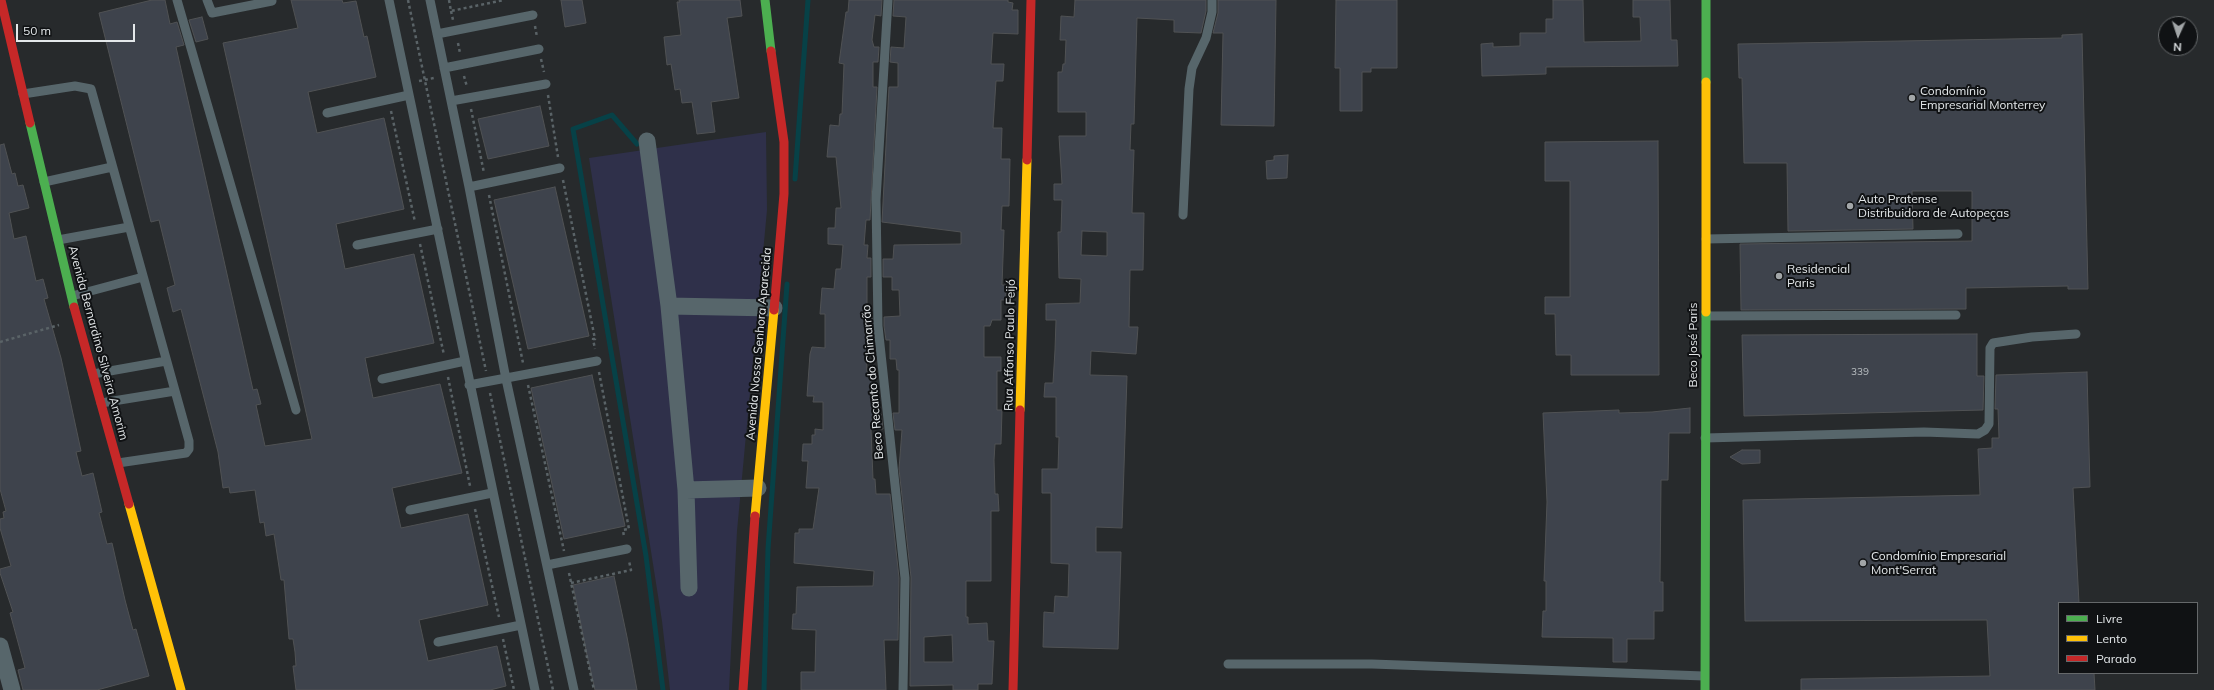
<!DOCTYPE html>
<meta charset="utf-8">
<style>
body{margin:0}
#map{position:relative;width:2214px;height:690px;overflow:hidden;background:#272a2c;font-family:Mulish,sans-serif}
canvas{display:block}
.legend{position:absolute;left:2058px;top:602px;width:140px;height:72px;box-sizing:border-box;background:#101214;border:1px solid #65686a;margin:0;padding:5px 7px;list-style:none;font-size:12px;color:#e4e8ea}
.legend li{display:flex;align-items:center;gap:8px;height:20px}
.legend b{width:20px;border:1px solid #65686a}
.north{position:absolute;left:2158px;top:16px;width:40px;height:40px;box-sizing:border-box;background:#101214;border:1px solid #65686a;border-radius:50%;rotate:183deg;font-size:11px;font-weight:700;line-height:16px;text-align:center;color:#e4e8ea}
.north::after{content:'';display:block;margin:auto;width:14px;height:18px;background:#a2a6a8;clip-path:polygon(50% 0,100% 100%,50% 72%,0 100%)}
.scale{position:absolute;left:16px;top:24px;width:119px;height:18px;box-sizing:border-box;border:2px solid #e4e8ea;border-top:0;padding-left:5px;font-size:12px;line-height:14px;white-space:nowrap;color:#e4e8ea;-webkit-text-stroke:3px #101214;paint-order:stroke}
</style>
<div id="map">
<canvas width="2214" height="690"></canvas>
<ul class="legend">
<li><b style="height:5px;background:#4caf50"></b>Livre</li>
<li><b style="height:5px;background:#ffc107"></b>Lento</li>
<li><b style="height:5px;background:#c62828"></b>Parado</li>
</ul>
<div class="north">N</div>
<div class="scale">50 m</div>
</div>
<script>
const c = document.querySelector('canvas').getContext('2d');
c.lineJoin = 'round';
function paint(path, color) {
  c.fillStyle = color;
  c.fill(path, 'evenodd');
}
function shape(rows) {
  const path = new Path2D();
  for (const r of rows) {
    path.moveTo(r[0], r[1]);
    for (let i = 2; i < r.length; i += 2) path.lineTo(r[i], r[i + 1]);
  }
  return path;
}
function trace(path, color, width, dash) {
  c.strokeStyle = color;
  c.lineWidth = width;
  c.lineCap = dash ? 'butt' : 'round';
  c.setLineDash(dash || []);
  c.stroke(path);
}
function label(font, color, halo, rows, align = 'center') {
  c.font = font + ' Mulish,sans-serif';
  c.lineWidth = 4;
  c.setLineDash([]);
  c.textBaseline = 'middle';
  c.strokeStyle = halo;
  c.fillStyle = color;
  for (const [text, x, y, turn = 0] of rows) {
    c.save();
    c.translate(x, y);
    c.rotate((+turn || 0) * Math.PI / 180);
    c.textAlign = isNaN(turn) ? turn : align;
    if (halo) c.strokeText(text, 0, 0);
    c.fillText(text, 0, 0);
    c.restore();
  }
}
const green = shape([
 [766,132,767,210,737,531,729,690,670,690,662,621,589,158]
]);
const stream = shape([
 [637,144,612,115,573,129,646,556,663,690],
 [795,179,808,0],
 [764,690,768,549,787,284]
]);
const building = shape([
 [152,0,165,0,170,24,177,22,184,45,176,47,253,390,257,389,261,404,256,405,265,446,312,439,223,43,298,28,291,0,342,0,343,3,356,1,364,37,367,36,376,77,308,92,317,133,384,118,404,209,336,224,345,269,414,254,434,343,365,358,373,398,440,384,462,473,392,488,401,528,468,514,488,605,419,620,428,661,497,646,506,686,490,690,296,690,293,666,296,666,295,652,293,639,289,639,284,580,281,580,274,534,266,536,264,522,260,523,255,490,230,493,229,487,223,488,218,452,181,309,173,312,167,288,175,285,159,220,151,222,99,13,152,0],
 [561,0,582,0,586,23,565,27,561,0],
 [679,0,740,0,742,16,727,18,739,98,711,102,715,132,697,134,692,102,682,103,680,89,675,90,671,64,667,65,664,37,681,35,677,2,680,2,679,0],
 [849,0,882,0,881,16,875,15,872,40,874,47,879,47,878,62,873,62,873,87,877,87,870,220,866,220,864,245,868,245,867,258,871,258,871,277,867,277,867,319,872,318,874,341,866,342,867,372,870,372,875,414,881,414,883,429,871,429,873,479,875,479,876,494,890,494,899,578,898,640,884,640,886,690,801,690,801,672,815,672,816,630,792,629,793,614,796,614,797,587,873,586,874,571,794,563,795,533,799,533,799,529,813,529,819,488,806,488,808,461,802,461,803,444,812,444,812,435,815,435,815,429,823,430,823,402,813,402,814,396,807,396,810,354,812,347,825,348,825,314,820,314,822,288,834,289,836,269,841,269,843,245,828,244,828,228,835,228,836,208,841,208,836,157,827,157,830,125,839,126,840,114,842,114,844,64,839,63,846,12,848,12,849,0],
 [894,0,1008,0,1008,2,1013,3,1012,10,1018,10,1018,34,993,33,991,64,1004,64,1003,81,996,81,993,128,1002,128,1001,159,1010,159,1009,206,1002,206,1001,230,1004,230,1002,285,1006,285,1006,300,1001,300,1001,320,992,320,990,326,984,326,984,357,1001,357,1001,371,997,371,997,410,1002,410,1001,444,995,444,994,460,995,494,998,494,999,511,991,511,991,581,966,581,966,617,968,617,968,624,987,623,988,641,994,641,992,684,978,684,978,690,953,690,953,685,910,686,911,577,899,469,902,430,895,430,893,413,899,413,899,370,897,370,896,359,890,359,890,340,886,340,884,326,884,317,900,316,899,290,892,290,892,277,883,277,883,259,893,259,894,245,961,244,961,232,882,222,889,87,898,87,898,63,890,62,891,47,904,48,906,17,893,16,894,0],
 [952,635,953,662,924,662,924,637,952,635],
 [1075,0,1206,0,1206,11,1201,33,1174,32,1174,20,1137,18,1134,124,1131,124,1130,150,1134,150,1132,213,1144,213,1143,270,1130,270,1129,327,1138,327,1136,354,1091,351,1090,375,1127,376,1122,528,1096,527,1096,552,1121,552,1118,649,1043,647,1044,612,1054,613,1055,596,1068,597,1069,564,1051,563,1051,493,1042,493,1042,469,1058,469,1059,437,1056,437,1056,397,1044,397,1045,383,1053,383,1055,350,1056,320,1046,320,1046,304,1080,303,1081,279,1059,278,1058,232,1061,232,1062,200,1054,200,1054,184,1062,184,1059,136,1086,136,1086,112,1058,112,1058,72,1062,72,1063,64,1065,64,1066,40,1060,40,1061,16,1074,17,1075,0],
 [1082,231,1107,232,1107,256,1081,255,1082,231],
 [1218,0,1276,0,1274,126,1221,125,1223,33,1213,33,1218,13,1218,0],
 [1336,0,1397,0,1397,68,1371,68,1371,72,1362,72,1362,111,1340,111,1340,68,1335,68,1336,0],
 [1553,0,1583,0,1584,42,1641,41,1640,17,1633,17,1633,0,1670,0,1671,40,1677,40,1678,66,1546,67,1546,74,1482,76,1481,44,1493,43,1493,47,1520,46,1520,33,1546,33,1546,19,1553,19,1553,0],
 [202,17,208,39,196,42,189,20,202,17],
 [2082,34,2088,289,2068,289,2068,286,1966,288,1966,309,1741,310,1740,244,1972,241,1972,191,1912,191,1913,229,1788,231,1787,163,1744,163,1742,78,1739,78,1738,44,2062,38,2062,35,2082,34],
 [540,106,549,146,488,159,478,119,540,106],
 [1658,141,1659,375,1571,375,1571,355,1556,355,1555,314,1545,314,1545,297,1570,297,1570,181,1545,181,1545,142,1658,141],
 [4,144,12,174,15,173,18,186,23,185,29,208,9,213,14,239,26,236,36,281,43,279,48,298,44,299,61,358,81,451,76,452,82,476,93,473,102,512,99,513,107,544,112,543,125,600,133,630,136,629,149,676,97,690,23,690,18,670,25,668,10,613,13,612,0,573,0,569,11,566,0,528,0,519,4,518,3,512,6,511,0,489,0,145,4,144],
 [1288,155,1287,178,1267,179,1266,161,1274,160,1274,156,1288,155],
 [555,187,589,336,528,349,494,200,555,187],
 [1977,334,1977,376,1984,376,1983,410,1744,416,1742,335,1977,334],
 [2087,372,2090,487,2073,488,2079,603,2059,603,2059,673,2094,673,2095,690,1801,690,1801,679,1990,676,1987,620,1745,621,1743,500,1980,495,1978,449,1992,448,1992,438,1999,438,1998,409,1995,409,1996,375,2087,372],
 [592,375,625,526,564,539,531,388,592,375],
 [1690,408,1690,433,1669,433,1668,480,1661,480,1660,582,1663,582,1663,611,1654,611,1654,639,1627,639,1627,662,1613,662,1613,638,1542,637,1543,611,1546,611,1546,581,1544,581,1547,502,1543,413,1619,410,1619,413,1652,412,1690,408],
 [1742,450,1760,450,1760,463,1742,464,1730,457,1742,450],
 [614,576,627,637,637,690,595,690,587,655,573,585,614,576]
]);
const path = shape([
 [408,0,486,371],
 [449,0,451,11,504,0],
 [451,11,453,20],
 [535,26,537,37],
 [458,43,460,53],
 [541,59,544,72],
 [464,76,467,87],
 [419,81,434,78],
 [548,95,558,157],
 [471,109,484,173],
 [391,111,415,222],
 [563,180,595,339,593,339,595,349],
 [489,195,523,363],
 [420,244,444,355],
 [0,342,59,325],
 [599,372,629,529,623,530,624,537],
 [448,377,470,486],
 [528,385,564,551],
 [490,393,553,690],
 [475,509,499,617],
 [569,573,594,690],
 [571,583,631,570,629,561],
 [503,639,514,690]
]);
const lane = shape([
 [177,0,296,410],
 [207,0,212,13,272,1],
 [389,0,535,690],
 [430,0,469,187,506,379,574,690],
 [888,0,876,200,878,326,905,578,903,690],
 [437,34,533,15],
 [444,68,539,49],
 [23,94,75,86,91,89,189,441,189,449,186,453,118,463],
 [451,101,546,84],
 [327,113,409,95],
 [44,182,112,167],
 [469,187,560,168],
 [1183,215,1189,89,1192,68,1206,38,1212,12,1212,0],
 [1706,239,1958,234],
 [58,240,129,227],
 [357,245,438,229],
 [72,296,143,277],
 [1706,316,1956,315],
 [93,374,166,361],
 [382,379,465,361],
 [469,385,597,361],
 [101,403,175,391],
 [1705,438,1924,432,1978,434,1985,430,1989,424,1990,348,1993,343,2032,337,2076,334],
 [410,510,492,493],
 [547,565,627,549],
 [438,642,521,625],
 [1228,664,1372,664,1704,676]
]);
const street = shape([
 [647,141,669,306,686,490,689,588],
 [669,306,774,308],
 [686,490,758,488],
 [0,646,12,690]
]);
const fast = shape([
 [765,0,771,51],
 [1706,82,1706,0],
 [30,123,74,307],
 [1705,690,1706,312]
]);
const slow = shape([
 [1706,312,1706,82],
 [1020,410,1027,160],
 [129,504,181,690],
 [755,516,774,310]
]);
const jam = shape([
 [1,0,30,123],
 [771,51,784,142,784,194,774,310],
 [1027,160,1031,0],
 [74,307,129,504],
 [743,690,755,516],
 [1013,690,1020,410]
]);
const markers = [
 [1912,98,4,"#a2a6a8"],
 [1850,206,4,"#a2a6a8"],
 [1779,276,4,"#a2a6a8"],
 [1863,563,4,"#a2a6a8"]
];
const numberNames = [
 ["339",1860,372]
];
const poiNames = [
 ["Condomínio",1920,91],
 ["Empresarial Monterrey",1920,105],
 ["Auto Pratense",1858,199],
 ["Distribuidora de Autopeças",1858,213],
 ["Residencial",1787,269],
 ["Paris",1787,283],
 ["Condomínio Empresarial",1871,556],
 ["Mont'Serrat",1871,570]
];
const streetNames = [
 ["Avenida Bernardino Silveira Amorim",98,343,75],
 ["Avenida Nossa Senhora Aparecida",759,344,-85],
 ["Rua Affonso Paulo Feijó",1010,345,-89],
 ["Beco José Paris",1693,345,-90],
 ["Beco Recanto do Chimarrão",873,382,-95]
];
paint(green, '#2f304a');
trace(stream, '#074147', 5);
paint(building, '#3e434c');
trace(building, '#505254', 1);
trace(path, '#5a6367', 2.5, [3, 3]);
trace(lane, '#57666b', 9);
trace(street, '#57666b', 17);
trace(fast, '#4caf50', 9);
trace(slow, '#ffc107', 9);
trace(jam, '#c62828', 9);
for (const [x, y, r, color] of markers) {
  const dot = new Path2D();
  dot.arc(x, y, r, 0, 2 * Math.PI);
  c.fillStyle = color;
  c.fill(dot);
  trace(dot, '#101214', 1.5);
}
label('10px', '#babfc2', null, numberNames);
label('12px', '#e4e8ea', '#101214', poiNames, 'left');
label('12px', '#e4e8ea', '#101214', streetNames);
</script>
